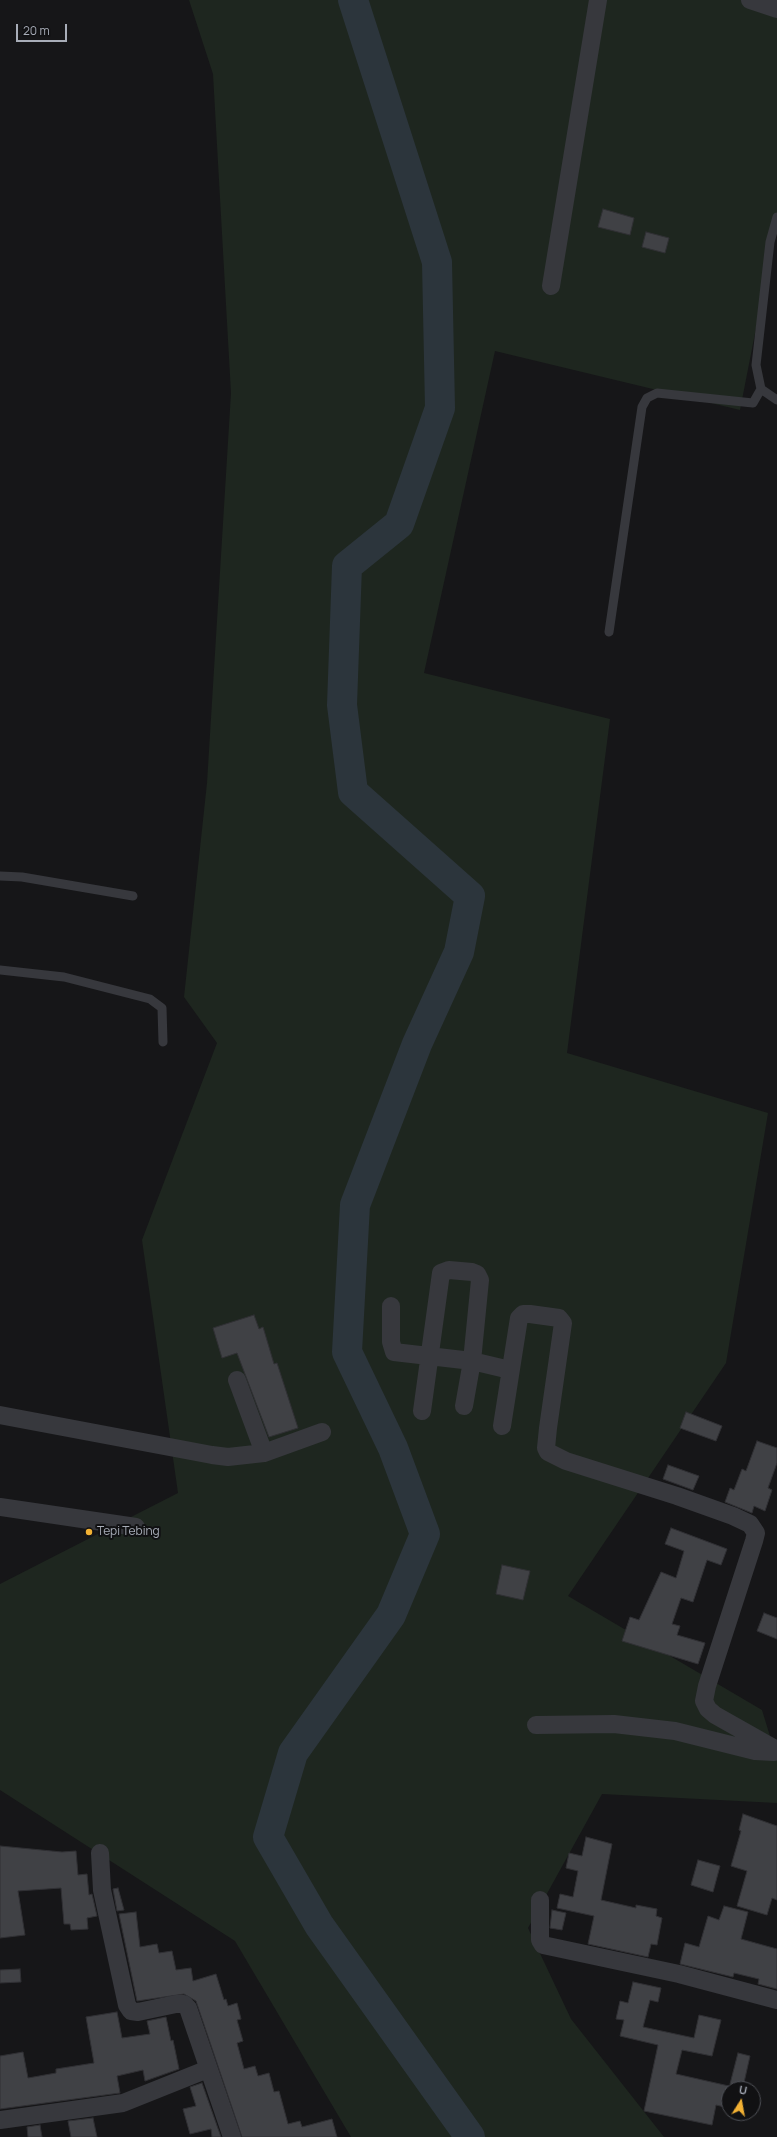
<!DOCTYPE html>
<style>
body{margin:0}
#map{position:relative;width:777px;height:2137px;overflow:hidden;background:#161618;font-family:Manrope,sans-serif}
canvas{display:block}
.north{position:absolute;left:721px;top:2081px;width:40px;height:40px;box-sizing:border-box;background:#111113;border:1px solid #4d4f55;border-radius:50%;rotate:11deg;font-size:11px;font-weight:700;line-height:16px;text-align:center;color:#a8adb8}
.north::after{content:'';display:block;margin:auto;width:14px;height:18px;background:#f2b134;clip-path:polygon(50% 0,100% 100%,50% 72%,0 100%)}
.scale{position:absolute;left:16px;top:24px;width:51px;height:18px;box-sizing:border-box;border:2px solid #a8adb8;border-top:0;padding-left:5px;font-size:12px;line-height:14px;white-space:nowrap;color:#a8adb8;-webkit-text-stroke:3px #111113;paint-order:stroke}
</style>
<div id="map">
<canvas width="777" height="2137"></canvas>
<div class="north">U</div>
<div class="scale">20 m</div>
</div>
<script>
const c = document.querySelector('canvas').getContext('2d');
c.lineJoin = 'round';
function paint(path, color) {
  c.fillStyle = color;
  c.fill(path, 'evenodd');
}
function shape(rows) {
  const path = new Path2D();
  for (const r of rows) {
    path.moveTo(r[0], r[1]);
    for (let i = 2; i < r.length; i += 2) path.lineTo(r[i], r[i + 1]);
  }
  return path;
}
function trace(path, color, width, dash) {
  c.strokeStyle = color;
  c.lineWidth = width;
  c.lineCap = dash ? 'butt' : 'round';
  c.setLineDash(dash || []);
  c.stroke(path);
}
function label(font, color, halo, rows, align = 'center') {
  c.font = font + ' Manrope,sans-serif';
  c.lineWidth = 4;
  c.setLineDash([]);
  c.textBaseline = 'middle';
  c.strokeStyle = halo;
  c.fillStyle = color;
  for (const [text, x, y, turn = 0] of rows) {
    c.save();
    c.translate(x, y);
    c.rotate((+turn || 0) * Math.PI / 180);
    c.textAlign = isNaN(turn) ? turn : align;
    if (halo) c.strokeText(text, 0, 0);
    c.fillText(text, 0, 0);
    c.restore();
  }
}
const green = shape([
 [189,0,777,0,777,221,740,410,495,351,424,673,610,719,567,1053,768,1113,726,1363,568,1596,762,1710,777,1759,777,1803,602,1794,528,1928,571,2019,664,2137,351,2137,235,1941,0,1790,0,1584,178,1493,142,1240,217,1043,184,997,207,783,231,393,213,74]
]);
const river = shape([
 [353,0,437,262,440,408,399,524,347,566,342,705,353,792,470,896,459,952,417,1044,355,1205,347,1352,393,1448,425,1534,391,1615,293,1753,268,1837,319,1925,470,2137]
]);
const building = shape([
 [603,209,634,218,630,235,598,227,603,209],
 [646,232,669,238,665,253,642,247,646,232],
 [254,1315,259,1329,263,1327,274,1364,277,1363,298,1428,269,1437,237,1353,222,1358,213,1328,254,1315],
 [686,1412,722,1426,716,1441,680,1428,686,1412],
 [757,1441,777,1448,777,1463,768,1488,772,1490,765,1511,754,1506,752,1513,725,1502,730,1488,734,1490,742,1469,746,1471,757,1441],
 [668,1465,699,1476,693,1490,663,1479,668,1465],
 [671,1528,727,1549,721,1565,707,1560,693,1602,681,1598,672,1624,680,1626,677,1635,705,1643,698,1664,622,1641,630,1617,639,1620,661,1572,676,1578,684,1551,665,1544,671,1528],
 [502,1565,530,1571,523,1600,496,1594,502,1565],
 [764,1613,777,1618,777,1639,757,1631,764,1613],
 [743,1814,777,1826,777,1900,772,1898,767,1915,737,1906,747,1871,731,1866,741,1831,739,1830,743,1814],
 [586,1837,612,1844,601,1900,636,1908,636,1905,657,1909,656,1916,662,1918,657,1945,651,1944,648,1957,588,1944,594,1916,557,1908,560,1894,573,1897,578,1871,566,1868,569,1853,582,1856,586,1837],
 [0,1846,62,1852,76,1851,78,1875,87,1874,89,1895,92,1894,97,1916,87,1918,88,1929,71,1930,70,1924,64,1924,61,1888,18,1891,25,1935,0,1938,0,1846],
 [698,1860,720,1866,713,1892,691,1885,698,1860],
 [118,1888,124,1910,117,1911,113,1889,118,1888],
 [724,1906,748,1912,741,1939,777,1949,777,1989,758,1984,759,1979,734,1973,733,1977,680,1964,685,1943,699,1947,708,1916,719,1920,724,1906],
 [552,1910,566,1913,562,1930,550,1928,552,1910],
 [136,1912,140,1947,157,1944,159,1953,172,1951,176,1970,191,1968,193,1981,216,1974,224,2000,226,1999,228,2006,237,2003,241,2019,237,2020,243,2041,237,2043,244,2069,255,2066,258,2076,269,2073,274,2092,279,2091,288,2124,300,2121,302,2127,332,2119,337,2137,242,2137,196,2001,184,1994,137,2001,119,1914,136,1912],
 [20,1969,21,1982,0,1983,0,1970,20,1969],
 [633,1982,661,1988,658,2002,650,2000,643,2027,694,2038,699,2015,721,2020,712,2056,682,2050,676,2074,729,2086,729,2108,716,2105,712,2125,644,2111,658,2045,620,2036,624,2020,616,2019,620,2001,628,2003,633,1982],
 [117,2012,122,2038,150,2034,147,2021,166,2017,171,2041,173,2040,179,2069,145,2081,143,2070,117,2076,120,2093,0,2109,0,2056,23,2052,28,2078,56,2073,56,2069,94,2063,86,2017,117,2012],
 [738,2053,750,2056,743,2087,730,2084,738,2053],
 [202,2083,221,2137,212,2137,211,2129,190,2134,183,2109,196,2106,190,2087,202,2083],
 [93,2118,97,2137,71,2137,68,2121,93,2118],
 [40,2125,42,2137,28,2137,27,2127,40,2125]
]);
const lane = shape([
 [777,217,770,242,756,365,761,389,777,400],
 [609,632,642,407,647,398,657,393,753,403,761,389],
 [0,876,22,877,133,896],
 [0,970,64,977,150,999,162,1008,163,1042]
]);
const street = shape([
 [750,0,777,9],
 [551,286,598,0],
 [391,1306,391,1342,394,1352,472,1361,510,1370],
 [237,1380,264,1453],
 [422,1411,441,1273,449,1270,472,1272,477,1274,480,1280,472,1361,464,1406],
 [0,1415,212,1455,228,1457,264,1453,322,1432],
 [502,1426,519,1318,523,1314,530,1314,559,1318,563,1323,548,1428,546,1448,548,1452,566,1461,677,1496,733,1516,750,1524,756,1533,754,1541,707,1686,704,1701,708,1709,715,1715,777,1750],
 [0,1507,136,1527],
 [536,1725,614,1724,675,1731,755,1751,774,1752],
 [100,1853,102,1890,127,2005,131,2011,138,2012,176,2004,184,2004,188,2008,232,2137],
 [540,1900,540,1940,543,1945,679,1974,777,2000],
 [0,2120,123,2103,208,2069]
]);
const markers = [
 [89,1532,4,"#f2b134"]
];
const poiNames = [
 ["Tepi Tebing",97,1532]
];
paint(green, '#1e261f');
trace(river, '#2c353c', 30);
paint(building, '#404145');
trace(building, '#303034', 1);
trace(lane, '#37383d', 9);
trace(street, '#37383d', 18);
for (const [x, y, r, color] of markers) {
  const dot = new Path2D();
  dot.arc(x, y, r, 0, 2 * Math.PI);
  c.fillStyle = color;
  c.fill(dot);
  trace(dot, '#111113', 1.5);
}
label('12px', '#a8adb8', '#111113', poiNames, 'left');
</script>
